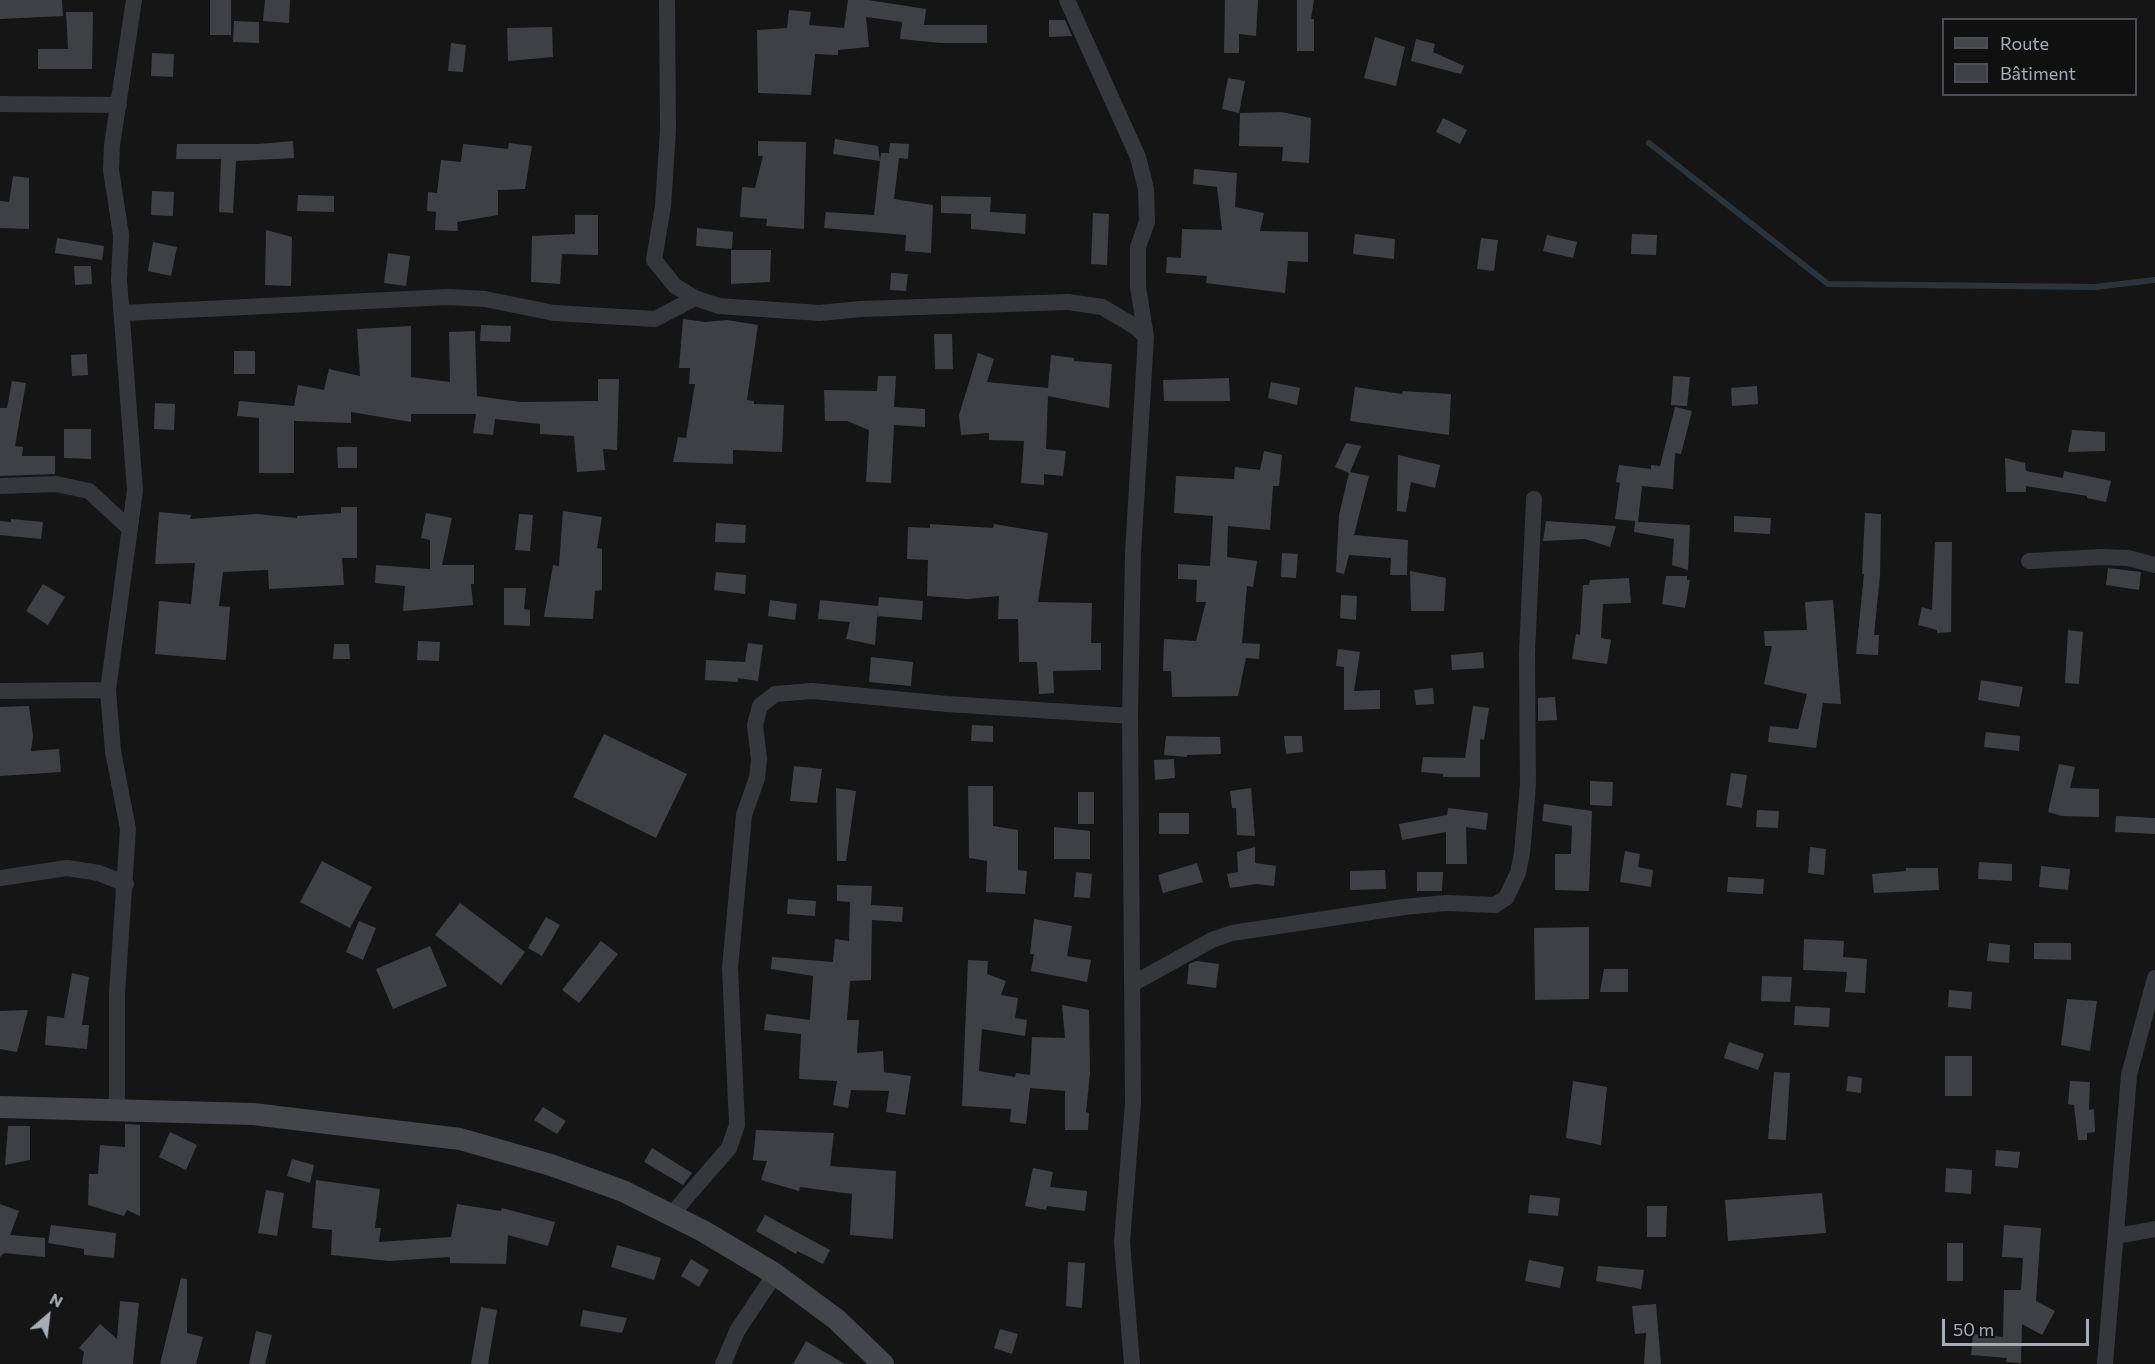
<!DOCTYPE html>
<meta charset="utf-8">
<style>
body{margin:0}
#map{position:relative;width:2155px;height:1364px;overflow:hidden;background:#151516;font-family:Commissioner,sans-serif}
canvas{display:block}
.legend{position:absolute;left:1942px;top:18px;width:195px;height:78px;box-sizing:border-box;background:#101011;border:2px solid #4c4e53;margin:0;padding:8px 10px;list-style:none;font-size:18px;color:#a7acb6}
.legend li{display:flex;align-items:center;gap:12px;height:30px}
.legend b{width:30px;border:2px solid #4c4e53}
.north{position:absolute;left:18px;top:1286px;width:60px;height:60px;-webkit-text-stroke:4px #101011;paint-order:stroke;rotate:28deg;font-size:16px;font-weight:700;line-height:24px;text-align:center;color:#a7acb6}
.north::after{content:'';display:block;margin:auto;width:21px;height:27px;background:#a7acb6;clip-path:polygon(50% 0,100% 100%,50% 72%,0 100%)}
.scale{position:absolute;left:1942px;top:1319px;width:147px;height:27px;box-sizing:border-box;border:3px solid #a7acb6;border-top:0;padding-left:8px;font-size:18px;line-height:21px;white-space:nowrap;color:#a7acb6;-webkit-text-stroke:4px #101011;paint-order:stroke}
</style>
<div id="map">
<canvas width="2155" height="1364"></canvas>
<ul class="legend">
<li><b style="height:8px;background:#44464b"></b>Route</li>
<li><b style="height:16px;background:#3f4043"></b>Bâtiment</li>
</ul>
<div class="north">N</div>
<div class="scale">50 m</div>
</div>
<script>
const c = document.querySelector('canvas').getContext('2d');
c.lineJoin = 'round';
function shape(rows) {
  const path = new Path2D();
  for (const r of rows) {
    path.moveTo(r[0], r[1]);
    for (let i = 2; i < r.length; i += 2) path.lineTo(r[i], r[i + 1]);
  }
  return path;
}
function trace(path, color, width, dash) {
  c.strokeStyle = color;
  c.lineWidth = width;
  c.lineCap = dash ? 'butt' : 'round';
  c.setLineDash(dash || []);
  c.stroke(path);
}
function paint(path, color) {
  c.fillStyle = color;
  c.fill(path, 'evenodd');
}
const stream = shape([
 [1649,143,1828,284,2095,287,2155,280]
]);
const building = shape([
 [0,0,62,0,63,16,0,19],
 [210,0,231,0,231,35,210,35],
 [265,0,290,0,289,23,263,21],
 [848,0,868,0,926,9,924,25,987,25,987,43,941,43,900,39,902,22,866,17,869,47,838,50,838,55,815,54,811,95,758,93,757,30,787,28,789,10,811,12,809,25,844,28],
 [1225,0,1258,0,1256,36,1239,34,1239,53,1224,53],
 [1297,0,1314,0,1311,19,1314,19,1314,51,1297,51],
 [66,12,93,12,92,69,38,69,38,49,68,49],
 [1049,20,1065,20,1072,36,1049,37],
 [234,21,259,22,259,43,233,42],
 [552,27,553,57,508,61,507,28],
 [1375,37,1405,47,1396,86,1364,78],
 [1416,39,1435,44,1433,52,1464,66,1461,74,1411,61],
 [451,43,466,45,463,72,448,71],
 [152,53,174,54,173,77,151,76],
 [1228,78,1245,81,1239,113,1222,109],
 [1281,112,1311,118,1309,163,1282,161,1283,147,1239,146,1240,113],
 [1443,118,1467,130,1460,144,1436,132],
 [835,139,878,146,880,161,833,154],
 [293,141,294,158,236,161,233,213,219,212,221,159,176,159,177,144,259,144],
 [758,141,806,142,804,229,766,226,767,219,740,217,742,187,755,188,763,156,758,156],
 [509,143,532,146,525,189,498,190,498,215,457,222,458,231,435,230,436,212,427,211,428,192,437,193,441,160,461,162,463,144,508,149],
 [890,143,909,144,908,159,899,158,894,199,933,205,931,253,905,251,906,235,824,228,826,212,874,215,881,153,889,153],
 [1194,169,1237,173,1235,207,1264,213,1260,231,1308,232,1308,262,1288,261,1285,293,1206,283,1207,276,1166,273,1167,257,1181,258,1182,229,1222,230,1217,187,1193,184],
 [13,176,29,178,29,229,0,228,0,201,9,202],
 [152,191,174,192,173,216,151,215],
 [298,195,334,196,334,212,297,211],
 [941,196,991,197,990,212,1026,214,1025,234,971,229,971,214,941,213],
 [1093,213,1109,214,1107,265,1091,264],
 [575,215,598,215,598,255,562,254,560,284,531,282,532,236,575,234],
 [697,228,733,232,732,249,696,246],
 [266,230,292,237,291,286,265,285],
 [1355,234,1395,239,1394,259,1353,254],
 [1632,234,1657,235,1656,255,1631,254],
 [1547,235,1577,242,1573,258,1543,251],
 [57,238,104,246,102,260,55,253],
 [1481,238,1498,240,1494,271,1477,269],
 [153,242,177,247,171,276,148,271],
 [731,250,771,250,770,282,731,284],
 [388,253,410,256,406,286,384,283],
 [74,266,91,266,92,284,75,285],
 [891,273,908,274,906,291,890,290],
 [683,319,705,322,727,320,758,325,747,400,754,401,754,404,784,405,782,452,733,450,733,464,673,462,678,437,686,438,695,384,689,384,690,368,679,368],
 [481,325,511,326,510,342,480,341],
 [411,326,411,377,450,382,449,332,475,331,477,396,520,402,598,401,598,379,619,379,617,450,603,449,605,470,577,472,574,436,540,434,540,424,495,419,493,435,473,433,476,414,411,414,411,422,351,412,351,423,294,421,294,473,259,473,259,418,237,416,239,401,294,406,298,385,324,390,329,369,360,376,357,329],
 [934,334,952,334,953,369,935,369],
 [234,351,255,351,255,374,234,374],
 [978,353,994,359,987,382,1048,388,1051,355,1074,358,1074,361,1112,364,1109,408,1048,396,1046,449,1066,451,1063,476,1044,474,1044,485,1021,483,1024,441,989,440,989,433,961,435,959,415],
 [87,354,88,375,72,376,71,355],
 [878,376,896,376,894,407,925,409,925,427,894,425,891,483,866,482,869,430,847,421,825,421,824,390,877,391],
 [1673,376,1690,377,1687,406,1671,405],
 [1229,378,1230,401,1164,401,1163,380],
 [12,381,26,383,15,446,23,447,22,456,55,456,55,474,0,476,0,408,7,408],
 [1271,382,1300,388,1297,405,1268,398],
 [1757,386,1758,404,1732,406,1731,388],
 [1355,387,1402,394,1403,391,1451,394,1449,435,1350,421],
 [155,403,175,404,174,430,154,429],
 [1675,407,1692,411,1681,454,1675,453,1673,489,1642,486,1638,522,1690,525,1688,570,1672,565,1674,539,1634,532,1635,521,1615,519,1620,483,1616,482,1619,465,1651,469,1651,465,1660,466],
 [64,429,91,429,91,459,64,458],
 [2072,430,2105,432,2105,451,2068,452],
 [1346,443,1361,446,1350,472,1369,476,1354,535,1408,540,1407,575,1390,575,1391,558,1349,555,1344,574,1336,572,1339,515,1349,473,1335,467],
 [337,447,357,447,357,468,338,468],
 [1264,451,1282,455,1279,486,1273,486,1270,530,1228,526,1227,557,1257,561,1253,587,1247,586,1242,643,1260,644,1259,659,1246,658,1238,696,1172,697,1171,671,1163,671,1164,639,1196,641,1206,602,1196,602,1197,580,1178,579,1178,564,1210,566,1213,516,1174,513,1176,476,1234,479,1235,467,1260,470],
 [1398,455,1440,465,1435,488,1411,482,1406,512,1397,511],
 [2005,458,2025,463,2026,471,2063,478,2064,471,2111,481,2106,502,2087,498,2087,496,2026,486,2026,492,2006,492],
 [341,507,357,507,357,558,342,558,344,585,269,589,268,570,223,572,219,606,230,607,226,660,155,654,159,601,191,604,195,563,155,564,159,512,191,515,190,519,256,514,297,518,297,516,341,513],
 [563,511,602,517,597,548,602,549,602,590,595,591,593,619,544,617,553,565,559,566],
 [426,513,452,518,442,565,474,565,474,584,471,584,473,605,403,611,405,586,375,583,376,565,430,569,430,540,421,538],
 [1865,513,1881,514,1880,576,1874,635,1879,635,1878,655,1856,654,1864,574,1862,574],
 [519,514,533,515,530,551,515,550],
 [1734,516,1771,518,1770,534,1734,532],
 [11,519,43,522,41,539,0,535,0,521,11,522],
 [1546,521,1616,526,1610,547,1585,539,1543,541],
 [716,523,746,525,745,543,715,542],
 [930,524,993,528,994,524,1048,533,1038,602,1092,603,1091,643,1101,643,1101,670,1053,671,1054,693,1039,694,1037,662,1019,662,1018,619,998,619,999,596,968,599,927,596,928,560,907,559,908,527,930,528],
 [1935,542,1952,542,1951,632,1937,633,1937,630,1918,625,1922,607,1932,610],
 [1282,553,1298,554,1296,578,1281,577],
 [2108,568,2141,572,2139,590,2106,585],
 [1410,571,1446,578,1444,611,1411,611],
 [716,572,746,575,745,594,714,590],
 [1666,576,1687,576,1687,580,1690,580,1685,608,1662,604],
 [1629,578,1631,603,1603,604,1601,638,1611,640,1607,664,1572,659,1576,634,1580,635,1583,585,1589,585,1590,580],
 [43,584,65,597,48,625,26,611],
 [504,588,526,588,524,609,530,610,530,626,504,625],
 [1341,595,1357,596,1356,620,1340,618],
 [879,597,923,601,922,620,877,616],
 [770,600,797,604,795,620,768,616],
 [820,600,878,606,875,645,846,639,850,622,818,619],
 [1833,600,1841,704,1823,703,1816,748,1768,742,1770,726,1798,729,1807,694,1764,684,1772,646,1765,646,1764,631,1807,630,1805,602],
 [2068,630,2083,632,2079,684,2065,683],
 [418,641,440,642,439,661,417,660],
 [748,643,763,645,758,681,738,678,738,682,705,680,706,660,745,662],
 [334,644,349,644,350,659,333,659],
 [1338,649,1360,652,1354,691,1380,690,1380,709,1344,710,1344,667,1336,666],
 [1483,652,1484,668,1452,670,1451,655],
 [871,657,913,662,911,686,869,682],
 [1981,680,2023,687,2019,707,1978,700],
 [1433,688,1434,704,1416,705,1414,690],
 [1555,697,1557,720,1538,721,1538,698],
 [29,706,33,736,31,751,59,749,61,772,0,776,0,707],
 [1473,706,1489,708,1484,740,1480,739,1480,777,1443,777,1443,774,1421,772,1423,757,1465,758],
 [972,725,993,726,993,742,971,741],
 [1986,732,2020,736,2019,751,1984,747],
 [604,734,687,774,656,838,573,797],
 [1166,736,1220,737,1221,754,1187,755,1187,757,1164,755],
 [1284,736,1302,736,1303,752,1286,754],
 [1174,759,1175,778,1155,780,1154,760],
 [2059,764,2075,767,2070,788,2099,789,2099,817,2062,816,2048,812],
 [794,766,822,769,817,803,790,801],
 [1731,773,1747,775,1742,808,1726,805],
 [1590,781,1613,782,1612,806,1590,805],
 [968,786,993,786,993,826,1018,830,1018,870,1027,871,1025,894,986,892,987,861,969,858],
 [836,788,856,791,846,861,837,861],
 [1251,788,1255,836,1237,835,1236,808,1232,808,1230,791],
 [1078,792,1094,792,1094,824,1078,824],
 [1544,804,1592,811,1589,891,1555,890,1555,854,1571,854,1572,826,1542,821],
 [1448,808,1488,813,1486,830,1466,827,1467,864,1446,864,1446,832,1402,840,1399,824,1447,815],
 [1757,810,1779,811,1778,828,1756,827],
 [1159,813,1189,813,1189,834,1159,834],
 [2116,816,2155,818,2155,834,2115,832],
 [1054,827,1090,831,1090,859,1054,859],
 [1255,847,1255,863,1276,866,1274,886,1256,884,1230,888,1227,874,1238,872,1237,852],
 [1810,847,1826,849,1824,875,1808,873],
 [1625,851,1640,854,1638,867,1653,870,1651,887,1620,882],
 [322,861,372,887,350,928,300,902],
 [1979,862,2012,864,2012,881,1978,879],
 [1197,863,1203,882,1163,893,1158,875],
 [2041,866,2070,869,2068,890,2039,887],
 [1906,868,1938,868,1939,890,1874,893,1872,874,1906,871],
 [1385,870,1386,889,1350,890,1350,871],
 [1076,872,1092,874,1090,898,1074,897],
 [1417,872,1443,872,1442,891,1417,891],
 [1728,877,1764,879,1763,894,1727,892],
 [837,885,872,886,871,905,903,907,902,922,872,920,871,980,850,981,847,1020,859,1020,857,1053,883,1051,884,1072,911,1076,905,1115,886,1112,889,1091,851,1090,848,1108,833,1105,837,1081,799,1079,801,1034,764,1030,766,1014,810,1020,813,976,771,969,772,957,833,962,835,939,849,941,850,902,837,901],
 [788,899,816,901,815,916,787,914],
 [460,903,525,952,501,985,435,935],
 [546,917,560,925,542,956,528,948],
 [1034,919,1072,926,1067,956,1091,960,1087,982,1031,971,1034,954,1030,954],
 [359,921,376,928,363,960,346,952],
 [1589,927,1589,999,1535,1000,1534,928],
 [1804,939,1844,941,1843,957,1867,959,1865,993,1845,992,1847,972,1803,970],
 [601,941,618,954,579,1003,562,990],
 [1989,943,2010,945,2009,963,1987,961],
 [2034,943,2071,943,2071,960,2034,959],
 [430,946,447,986,393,1009,376,969],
 [968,960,988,961,987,974,1006,981,1001,995,1018,998,1015,1018,1027,1020,1025,1036,982,1029,979,1071,1015,1077,1016,1073,1030,1075,1032,1037,1065,1038,1062,1005,1089,1010,1090,1073,1086,1112,1089,1113,1088,1130,1065,1130,1065,1091,1030,1088,1026,1124,1010,1122,1011,1109,962,1106],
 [1196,961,1219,964,1216,988,1187,984,1189,964],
 [1604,969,1628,969,1628,992,1600,992],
 [72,973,89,977,82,1025,89,1025,87,1049,45,1045,47,1016,64,1018],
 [1762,976,1792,977,1790,1002,1761,1001],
 [1949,990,1972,992,1971,1009,1948,1007],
 [2067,999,2097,1001,2090,1051,2061,1045],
 [1795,1006,1830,1008,1829,1027,1794,1025],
 [28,1010,17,1052,0,1049,0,1011],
 [1729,1042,1764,1054,1758,1070,1724,1058],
 [1945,1056,1972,1056,1972,1096,1945,1096],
 [1774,1072,1790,1073,1786,1140,1768,1139],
 [1848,1076,1862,1078,1861,1093,1846,1091],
 [1573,1081,1607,1087,1601,1145,1566,1138],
 [2070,1081,2090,1082,2089,1110,2094,1109,2095,1132,2087,1133,2087,1140,2078,1140,2074,1105,2068,1104],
 [543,1107,566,1121,557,1134,534,1120],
 [125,1124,140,1125,140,1216,127,1210,124,1216,88,1205,89,1174,98,1174,100,1145,125,1147],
 [8,1126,30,1126,30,1160,5,1165],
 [756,1130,834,1133,830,1166,896,1171,893,1239,850,1235,852,1194,800,1187,799,1191,761,1180,767,1161,753,1160],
 [170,1132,197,1145,186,1170,159,1157],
 [652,1148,692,1173,683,1185,644,1162],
 [1996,1150,2020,1152,2018,1168,1995,1166],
 [292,1159,314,1165,310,1183,287,1176],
 [1033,1168,1053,1172,1050,1187,1087,1191,1085,1211,1047,1206,1046,1210,1025,1206],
 [1946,1168,1972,1170,1971,1194,1945,1192],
 [316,1180,380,1189,375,1228,381,1228,379,1242,451,1237,457,1204,501,1211,502,1208,555,1222,548,1246,508,1235,506,1264,450,1263,450,1257,389,1261,331,1255,332,1230,312,1228],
 [266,1190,284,1193,277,1236,258,1233],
 [1822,1193,1826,1233,1728,1241,1725,1200],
 [1530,1195,1560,1198,1558,1216,1528,1213],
 [0,1204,19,1211,10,1235,45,1238,45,1257,4,1253,0,1257],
 [1647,1206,1667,1206,1666,1237,1647,1237],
 [765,1215,830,1250,823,1264,797,1251,796,1254,756,1231],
 [51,1225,116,1233,114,1258,84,1255,84,1249,48,1243],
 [2004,1225,2041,1228,2036,1301,2055,1311,2042,1335,2022,1324,2021,1363,2006,1362,2007,1358,1971,1355,1973,1334,2003,1337,2004,1290,2021,1290,2023,1258,2002,1257],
 [1947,1243,1963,1243,1963,1281,1947,1281],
 [617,1245,661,1258,654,1280,611,1267],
 [691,1259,709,1270,699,1287,681,1276],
 [1529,1260,1564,1267,1560,1288,1525,1281],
 [1068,1262,1085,1263,1082,1308,1066,1306],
 [1598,1266,1644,1270,1641,1289,1596,1281],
 [181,1278,187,1279,187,1333,203,1337,196,1364,160,1364],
 [120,1301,139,1303,133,1364,82,1364,84,1352,79,1348,100,1324,117,1339],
 [1656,1304,1661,1364,1644,1364,1646,1333,1635,1334,1632,1306],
 [481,1307,497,1310,488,1364,471,1364],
 [583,1310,627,1318,622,1333,580,1326],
 [1000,1329,1018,1334,1012,1354,994,1348],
 [256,1331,272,1335,265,1364,249,1364],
 [806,1341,845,1364,793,1364]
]);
const street = shape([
 [667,0,668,130,663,206,654,260,675,286,695,298,719,306,819,313,861,309,1068,302,1102,307,1136,327,1146,337,1133,553,1130,716,1133,1102,1122,1242,1132,1364],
 [1067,0,1138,157,1146,189,1147,222,1138,247,1138,287,1146,337],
 [0,104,119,105],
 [123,313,448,297,485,299,554,313,655,319,695,298],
 [0,486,56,484,89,491,130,529],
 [2029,561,2101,557,2128,558,2155,565],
 [0,691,108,690],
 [0,878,67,868,99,873,126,884],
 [1134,983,1212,940,1232,933,1404,907,1446,903,1495,905,1506,898,1518,873,1522,853,1528,784,1527,653,1534,499],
 [117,1110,117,993,128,829,113,751,108,690,135,490,119,280,121,235,111,170,112,145,134,0],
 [671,1215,729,1148,737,1125,730,968,744,815,757,778,759,759,755,725,760,706,775,694,812,691,947,704,1130,716],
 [2116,1236,2155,1229],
 [723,1364,737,1331,775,1274],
 [2105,1364,2129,1075,2155,978]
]);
const secondary = shape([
 [0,1107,253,1114,460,1139,551,1165,623,1191,703,1231,775,1274,836,1319,883,1364]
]);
trace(stream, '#2b343a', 6);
paint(building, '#3f4043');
trace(street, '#36373b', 16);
trace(secondary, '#44464b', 22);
</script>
